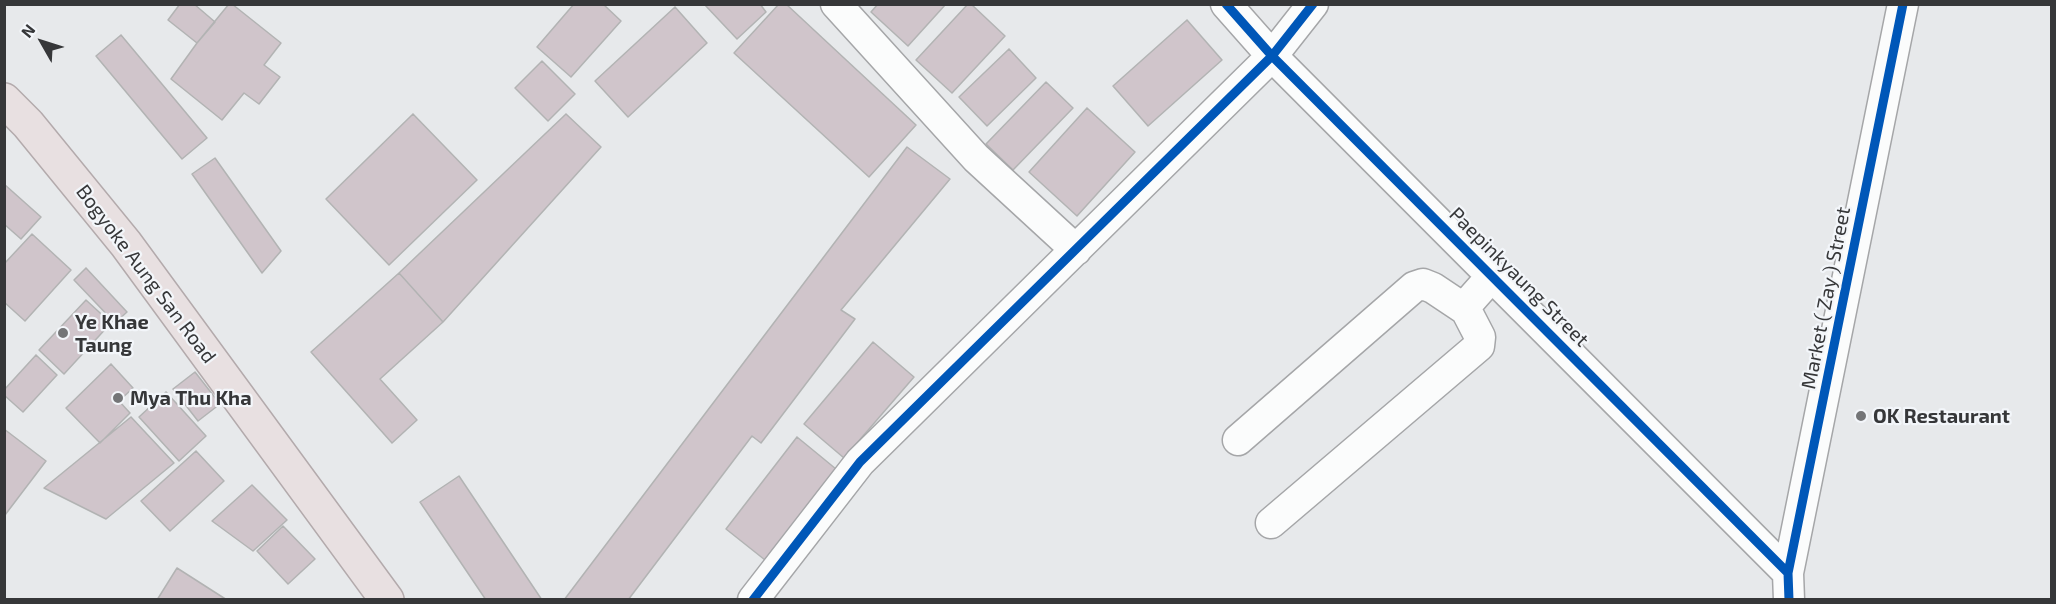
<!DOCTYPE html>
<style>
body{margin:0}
#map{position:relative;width:2056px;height:604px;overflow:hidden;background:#e7e9eb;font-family:"Exo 2",sans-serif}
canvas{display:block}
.frame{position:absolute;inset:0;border:6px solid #363739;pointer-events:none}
.north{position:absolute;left:12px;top:12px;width:60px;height:60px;-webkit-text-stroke:4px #f3f6fa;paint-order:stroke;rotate:309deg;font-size:16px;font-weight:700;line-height:24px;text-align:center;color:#363739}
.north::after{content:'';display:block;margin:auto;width:21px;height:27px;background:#363739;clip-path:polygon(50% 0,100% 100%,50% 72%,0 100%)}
</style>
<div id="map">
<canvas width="2056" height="604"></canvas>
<div class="frame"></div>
<div class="north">N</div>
</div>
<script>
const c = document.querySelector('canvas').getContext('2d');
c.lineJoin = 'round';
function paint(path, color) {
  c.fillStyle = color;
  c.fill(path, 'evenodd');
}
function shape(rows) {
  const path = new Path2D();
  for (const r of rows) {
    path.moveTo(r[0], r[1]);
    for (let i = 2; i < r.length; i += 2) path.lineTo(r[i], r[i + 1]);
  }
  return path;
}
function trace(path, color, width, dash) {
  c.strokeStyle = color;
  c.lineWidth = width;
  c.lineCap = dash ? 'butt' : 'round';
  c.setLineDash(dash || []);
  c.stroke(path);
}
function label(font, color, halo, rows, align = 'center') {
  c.font = font + ' "Exo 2",sans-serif';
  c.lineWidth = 4.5;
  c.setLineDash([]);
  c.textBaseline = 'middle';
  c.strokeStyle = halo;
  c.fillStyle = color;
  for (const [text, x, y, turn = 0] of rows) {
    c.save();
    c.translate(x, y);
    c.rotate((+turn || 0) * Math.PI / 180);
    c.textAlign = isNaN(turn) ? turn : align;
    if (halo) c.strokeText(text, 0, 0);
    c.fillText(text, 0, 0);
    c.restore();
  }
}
const building = shape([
 [180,4,194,4,215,22,197,43,168,20,180,4],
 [229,4,232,4,281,43,264,65,280,77,259,104,244,93,222,120,171,79,197,43,229,4],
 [574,4,603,4,621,21,571,77,537,47,574,4],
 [704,4,760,4,766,12,737,39,704,4],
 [779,4,786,4,916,125,869,177,734,53,779,4],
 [878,4,946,4,908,46,871,12,878,4],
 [968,4,971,4,1005,36,952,93,916,60,968,4],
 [675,7,707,43,628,117,595,81,675,7],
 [1187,20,1222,60,1148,126,1113,86,1187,20],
 [121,35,207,138,182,159,96,56,121,35],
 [1009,49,1036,78,987,126,959,97,1009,49],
 [542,61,575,94,548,121,515,88,542,61],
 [1046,82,1073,108,1013,170,986,144,1046,82],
 [1087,108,1135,152,1077,216,1029,172,1087,108],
 [413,114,477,180,389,265,326,199,413,114],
 [566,114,601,147,443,322,399,273,566,114],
 [907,147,950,179,841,310,855,319,761,443,752,436,628,600,564,600,907,147],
 [215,158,281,251,262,273,192,174,215,158],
 [4,184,41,217,21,239,4,224,4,184],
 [32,234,71,270,25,321,4,302,4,264,32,234],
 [86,268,127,312,115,323,74,280,86,268],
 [399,273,443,322,380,379,417,420,392,443,311,352,399,273],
 [86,300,111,323,64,374,39,350,86,300],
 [873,342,914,377,844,458,804,424,873,342],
 [36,355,57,375,23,412,4,395,4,390,36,355],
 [111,364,133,388,119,401,130,413,100,443,66,408,111,364],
 [195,372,220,404,198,421,173,389,195,372],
 [166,392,206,436,179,461,139,417,166,392],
 [131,417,174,463,106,519,44,488,131,417],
 [4,429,46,461,5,515,4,514,4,429],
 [797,437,836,469,765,560,726,529,797,437],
 [196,451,224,481,170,531,141,501,196,451],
 [459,476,542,600,486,600,420,502,459,476],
 [252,485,287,520,253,551,212,521,252,485],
 [283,526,315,559,288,584,257,551,283,526],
 [177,568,227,600,157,600,177,568]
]);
const minor = shape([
 [836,4,976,158,1076,250],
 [1226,4,1272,56,1788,573],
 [1238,440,1414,287,1423,284,1433,288,1466,310],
 [1271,523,1479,346,1480,337,1466,310,1469,302,1492,276],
 [753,600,860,462,1272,56,1313,4],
 [1789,600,1788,573,1903,4]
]);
const trunk = shape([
 [4,100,28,124,126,244,387,600]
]);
const cycleway = shape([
 [1226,4,1272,56,1788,573],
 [753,600,860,462,1272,56,1313,4],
 [1789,600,1788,573,1903,4]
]);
const markers = [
 [63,333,6,"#747577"],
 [118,398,6,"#747577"],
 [1861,416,6,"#747577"]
];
const streetNames = [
 ["Bogyoke Aung San Road",146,274,53],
 ["Paepinkyaung Street",1519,277,45],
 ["Market ( Zay ) Street",1826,298,-79]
];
const poiNames = [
 ["Ye Khae",75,322],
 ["Taung",75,345],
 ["Mya Thu Kha",130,398],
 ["OK Restaurant",1873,416]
];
paint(building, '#d0c5cb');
trace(building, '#b2b3b3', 1.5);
trace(minor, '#a5a6a8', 33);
trace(trunk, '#b3aaac', 36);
trace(minor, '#fbfcfc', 30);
trace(trunk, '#e8e0e1', 33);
trace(cycleway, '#0057b8', 9);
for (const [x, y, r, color] of markers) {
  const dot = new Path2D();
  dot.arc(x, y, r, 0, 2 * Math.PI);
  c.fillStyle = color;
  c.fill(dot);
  trace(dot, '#f3f6fa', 2);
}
label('20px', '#363739', '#f3f6fa', streetNames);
label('bold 20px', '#363739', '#f3f6fa', poiNames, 'left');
</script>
